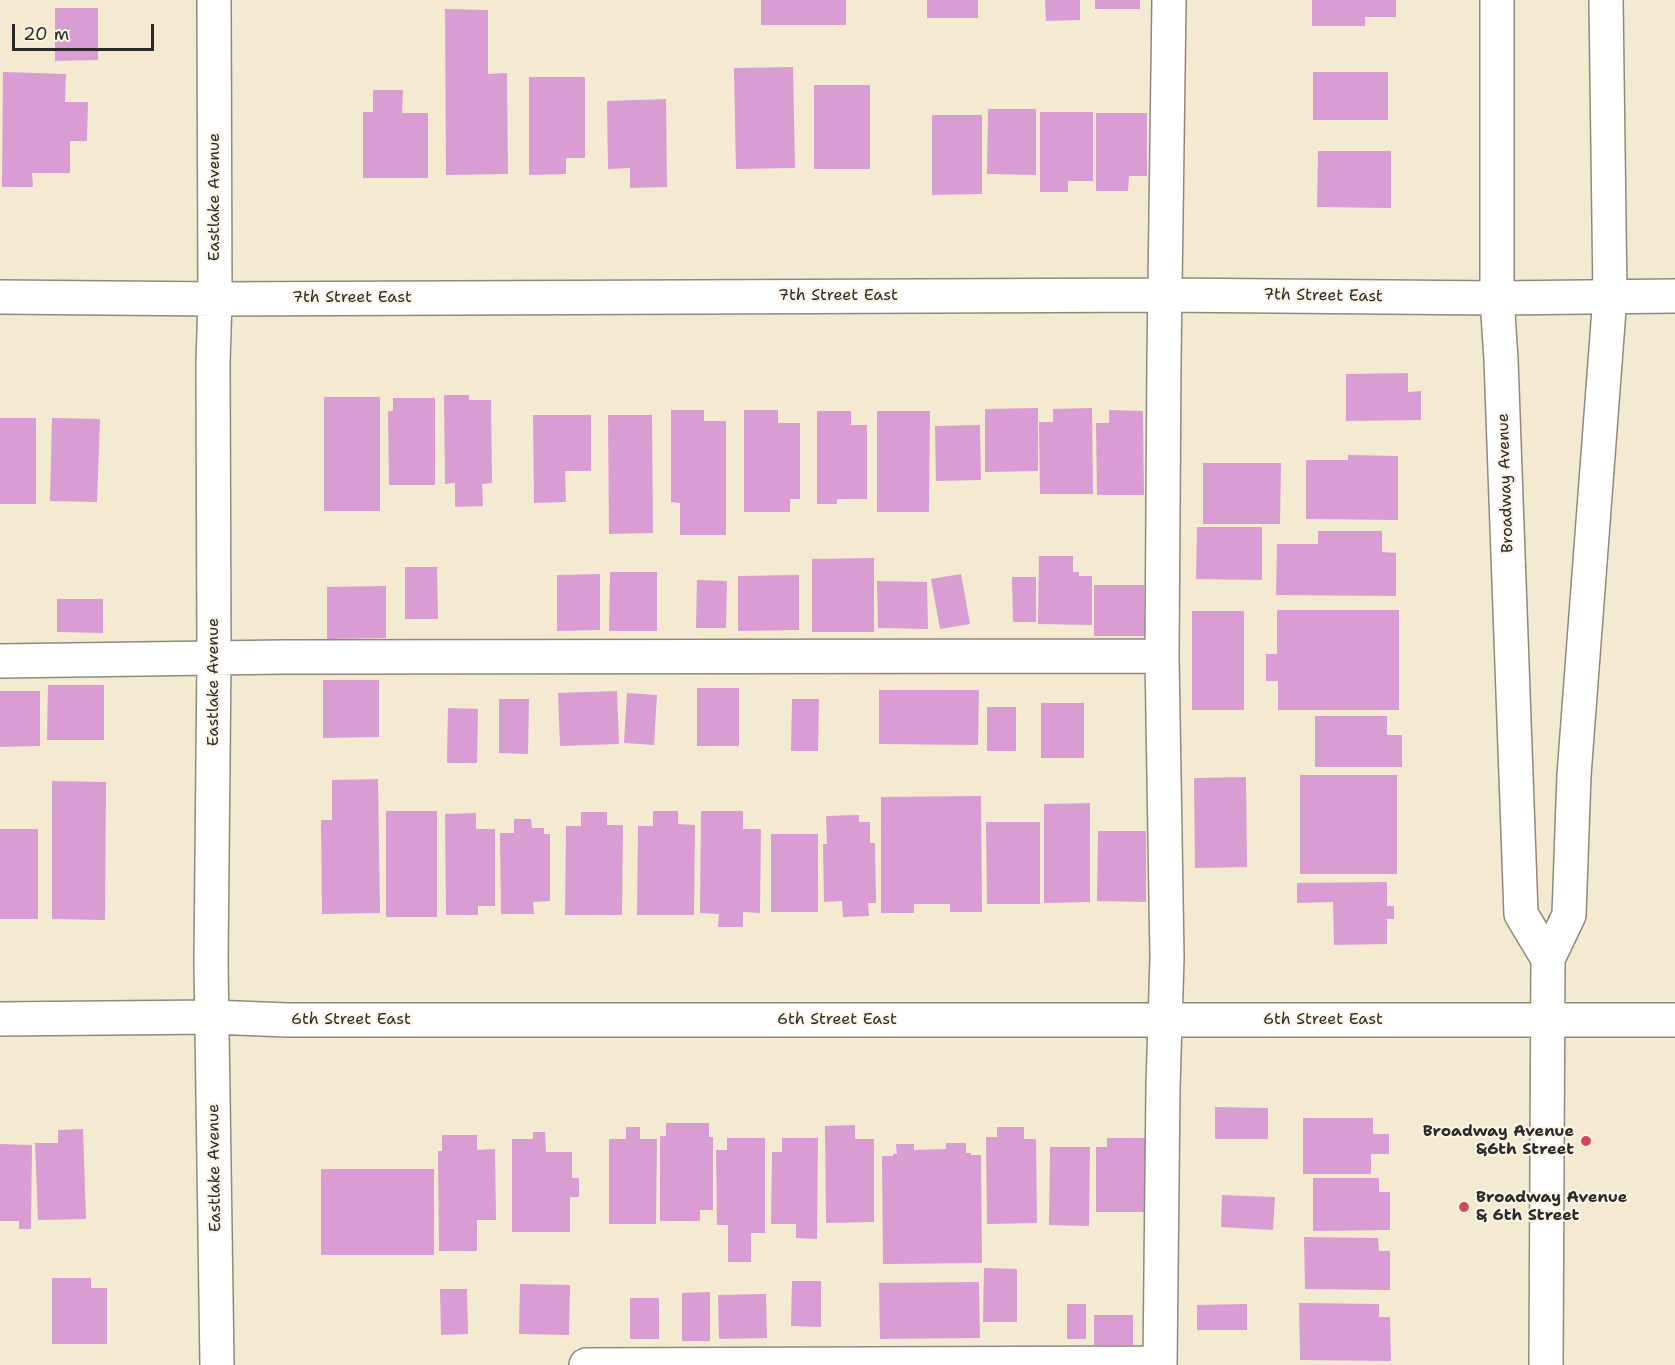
<!DOCTYPE html>
<style>
body{margin:0}
#map{position:relative;width:1675px;height:1365px;overflow:hidden;background:#f4ead1;font-family:"Shantell Sans",sans-serif}
canvas{display:block}
.scale{position:absolute;left:12px;top:24px;width:142px;height:27px;box-sizing:border-box;border:3px solid #2b2b2b;border-top:0;padding-left:8px;font-size:18px;line-height:21px;white-space:nowrap;color:#2b2b2b;-webkit-text-stroke:4px #fcf5e5;paint-order:stroke}
</style>
<div id="map">
<canvas width="1675" height="1365"></canvas>
<div class="scale">20 m</div>
</div>
<script>
const c = document.querySelector('canvas').getContext('2d');
c.lineJoin = 'round';
function paint(path, color) {
  c.fillStyle = color;
  c.fill(path, 'evenodd');
}
function shape(rows) {
  const path = new Path2D();
  for (const r of rows) {
    path.moveTo(r[0], r[1]);
    for (let i = 2; i < r.length; i += 2) path.lineTo(r[i], r[i + 1]);
  }
  return path;
}
function trace(path, color, width, dash) {
  c.strokeStyle = color;
  c.lineWidth = width;
  c.lineCap = dash ? 'butt' : 'round';
  c.setLineDash(dash || []);
  c.stroke(path);
}
function label(font, color, halo, rows, align = 'center') {
  c.font = font + ' "Shantell Sans",sans-serif';
  c.lineWidth = 4.5;
  c.setLineDash([]);
  c.textBaseline = 'middle';
  c.strokeStyle = halo;
  c.fillStyle = color;
  for (const [text, x, y, turn = 0] of rows) {
    c.save();
    c.translate(x, y);
    c.rotate((+turn || 0) * Math.PI / 180);
    c.textAlign = isNaN(turn) ? turn : align;
    if (halo) c.strokeText(text, 0, 0);
    c.fillText(text, 0, 0);
    c.restore();
  }
}
const building = shape([
 [761,0,846,0,846,25,761,25],
 [927,0,978,0,978,18,927,18],
 [1045,0,1080,0,1080,20,1046,21],
 [1095,0,1140,0,1140,9,1095,9],
 [1312,0,1396,0,1396,17,1365,17,1365,26,1312,26],
 [55,8,98,8,98,60,55,61],
 [445,9,488,10,488,74,507,73,508,174,446,175],
 [793,67,795,168,736,169,734,68],
 [3,72,66,74,65,102,88,102,87,141,70,141,70,173,32,173,33,187,2,187],
 [1313,72,1388,72,1388,120,1313,120],
 [529,77,585,77,585,158,566,158,566,174,529,175],
 [814,85,870,85,870,169,814,169],
 [373,90,403,90,402,113,428,113,428,178,363,178,363,112,373,112],
 [666,99,667,187,630,188,630,168,608,169,607,101],
 [988,109,1036,109,1036,175,987,174],
 [1040,112,1093,112,1093,181,1068,181,1068,192,1040,192],
 [1096,113,1147,113,1147,176,1129,176,1128,191,1096,191],
 [932,115,982,115,982,194,932,195],
 [1318,151,1391,151,1391,208,1317,207],
 [1408,373,1408,392,1421,391,1421,420,1346,421,1346,374],
 [444,395,469,395,469,400,491,400,492,483,482,484,483,506,455,507,455,483,445,484],
 [324,397,380,397,380,511,324,511],
 [393,398,435,398,435,485,389,485,388,411,393,411],
 [1038,408,1038,471,985,472,985,409],
 [1092,408,1093,494,1040,494,1039,422,1053,422,1053,409],
 [671,410,704,410,704,421,726,421,726,535,680,535,680,503,671,502],
 [744,410,778,410,778,423,800,423,800,499,790,499,790,512,744,512],
 [1109,410,1143,411,1144,495,1097,495,1096,423,1109,423],
 [817,411,851,411,851,425,867,425,867,499,837,499,837,504,817,504],
 [877,411,930,411,929,512,877,512],
 [533,415,591,415,591,471,565,471,566,502,534,503],
 [608,415,652,415,653,533,609,534],
 [0,418,36,418,36,504,0,504],
 [52,418,100,419,97,502,50,501],
 [980,425,981,480,936,481,935,426],
 [1348,455,1398,456,1398,520,1306,519,1306,460,1348,460],
 [1203,463,1281,463,1280,524,1203,524],
 [1197,527,1262,527,1262,580,1196,579],
 [1318,531,1382,531,1382,552,1396,553,1396,596,1276,595,1277,544,1318,544],
 [1039,556,1073,556,1073,572,1079,572,1079,576,1092,576,1092,625,1038,624],
 [874,558,874,632,812,632,812,559],
 [405,567,437,567,438,619,405,619],
 [610,572,657,572,657,631,609,631],
 [600,574,600,630,557,631,557,575],
 [961,574,970,624,940,629,931,579],
 [799,575,799,630,738,631,738,576],
 [1012,577,1036,577,1036,622,1013,622],
 [697,580,727,581,726,628,696,628],
 [877,581,927,582,928,629,878,628],
 [1094,585,1144,585,1145,636,1094,636],
 [386,586,386,638,327,639,327,587],
 [57,599,103,599,103,633,57,632],
 [1277,610,1399,610,1399,710,1278,710,1278,681,1266,681,1266,654,1277,654],
 [1192,611,1244,611,1244,710,1192,710],
 [323,680,379,680,379,737,323,738],
 [48,685,104,685,104,740,47,740],
 [697,688,739,688,739,746,697,746],
 [879,690,979,690,978,745,879,744],
 [0,691,40,691,40,746,0,747],
 [617,691,619,744,560,746,558,693],
 [627,693,657,695,654,745,624,743],
 [499,699,529,699,528,754,499,753],
 [792,699,819,699,818,751,791,751],
 [1041,703,1084,703,1084,758,1041,758],
 [987,707,1016,707,1016,751,987,751],
 [448,708,478,709,477,763,447,763],
 [1315,716,1387,716,1387,735,1402,735,1402,767,1315,767],
 [1300,775,1397,775,1397,874,1300,874],
 [1246,777,1247,867,1195,868,1194,778],
 [378,779,380,913,322,914,321,820,332,820,332,780],
 [52,781,106,782,105,920,52,919],
 [981,796,982,912,950,912,950,904,914,904,914,913,881,913,881,797],
 [1090,803,1090,902,1044,903,1044,804],
 [386,811,437,811,437,917,386,917],
 [653,811,678,811,678,824,695,825,694,915,637,915,638,826,653,826],
 [701,811,743,811,743,829,761,829,760,913,743,912,743,927,718,927,719,914,700,913],
 [581,812,607,812,607,825,623,825,622,915,565,915,566,826,581,826],
 [476,813,476,829,495,829,495,906,478,906,478,915,446,915,445,814],
 [859,815,859,822,870,822,870,843,875,843,876,903,868,903,869,916,843,917,842,901,824,902,823,844,827,844,826,816],
 [514,819,531,819,532,828,544,828,544,834,550,834,550,901,533,902,534,914,501,914,500,833,514,833],
 [986,822,1040,822,1040,904,987,904],
 [0,829,38,829,38,919,0,919],
 [1098,831,1146,831,1146,902,1097,901],
 [771,834,818,834,818,912,771,912],
 [1387,882,1387,906,1394,906,1394,919,1387,919,1387,944,1334,945,1333,902,1297,903,1297,883],
 [1215,1107,1268,1108,1268,1139,1215,1139],
 [1303,1118,1373,1118,1373,1134,1389,1134,1389,1154,1371,1154,1371,1174,1303,1174],
 [666,1123,709,1123,709,1137,713,1137,713,1210,700,1210,700,1221,660,1221,660,1136,666,1136],
 [855,1125,855,1139,874,1139,874,1222,826,1223,825,1126],
 [626,1127,640,1127,640,1139,657,1139,656,1224,609,1224,609,1139,626,1139],
 [997,1127,1024,1127,1024,1139,1036,1139,1037,1223,987,1224,986,1137,997,1137],
 [83,1129,86,1219,38,1220,35,1143,58,1143,58,1130],
 [533,1132,545,1132,546,1152,572,1152,572,1178,579,1178,579,1197,570,1197,570,1232,512,1232,512,1139,533,1139],
 [442,1135,477,1135,477,1150,495,1149,496,1220,477,1220,477,1251,439,1251,438,1151,442,1151],
 [727,1138,765,1138,765,1233,751,1233,751,1262,728,1262,728,1225,717,1225,716,1150,727,1150],
 [782,1138,818,1138,817,1239,796,1238,796,1224,771,1224,772,1152,782,1152],
 [1107,1138,1145,1138,1145,1212,1096,1212,1096,1147,1107,1147],
 [946,1143,966,1143,966,1153,971,1153,971,1155,981,1155,982,1263,883,1264,882,1156,893,1156,893,1154,897,1154,896,1144,914,1144,914,1150,946,1149],
 [0,1144,32,1145,31,1229,19,1229,19,1221,0,1221],
 [1050,1147,1090,1147,1089,1226,1049,1225],
 [321,1169,434,1169,434,1255,321,1255],
 [1313,1178,1379,1178,1379,1192,1390,1192,1390,1230,1313,1231],
 [1222,1195,1275,1197,1273,1230,1221,1227],
 [1304,1237,1378,1238,1379,1251,1390,1251,1390,1290,1305,1289],
 [984,1268,1017,1269,1017,1322,983,1322],
 [52,1278,91,1278,91,1288,107,1288,107,1344,52,1344],
 [792,1281,821,1281,821,1327,791,1326],
 [979,1282,980,1338,880,1339,879,1283],
 [520,1284,570,1285,569,1335,519,1334],
 [440,1289,467,1289,468,1334,441,1335],
 [710,1292,710,1341,682,1341,682,1293],
 [766,1294,767,1338,719,1339,718,1295],
 [630,1298,659,1298,659,1339,630,1339],
 [1299,1303,1379,1304,1379,1317,1390,1317,1391,1361,1300,1360],
 [1067,1304,1086,1304,1086,1339,1067,1339],
 [1247,1304,1247,1330,1197,1330,1197,1305],
 [1094,1315,1133,1315,1133,1345,1094,1345]
]);
const minor = shape([
 [214,0,215,299,213,363,214,658,211,962,217,1365],
 [0,297,215,299,1165,295,1497,298,1675,296],
 [0,661,284,657,1162,656],
 [0,1019,212,1017,287,1020,1675,1020],
 [586,1365,1160,1363],
 [1160,1365,1163,1087,1167,958,1162,656,1164,359,1169,0]
]);
const major = shape([
 [1497,0,1497,298,1501,360,1521,914,1548,959],
 [1546,1365,1548,959,1569,915,1574,775,1610,296,1606,0]
]);
const markers = [
 [1586,1141,6,"#d1495b"],
 [1464,1207,6,"#d1495b"]
];
const streetNames = [
 ["Eastlake Avenue",215,197,-90],
 ["7th Street East",838,296],
 ["7th Street East",1323,296,1],
 ["7th Street East",352,298],
 ["Broadway Avenue",1506,483,-92],
 ["Eastlake Avenue",214,682,-90],
 ["6th Street East",351,1020],
 ["6th Street East",837,1020],
 ["6th Street East",1323,1020],
 ["Eastlake Avenue",215,1168,-91]
];
const poiNames = [
 ["Broadway Avenue",1574,1132],
 ["&6th Street",1574,1150],
 ["Broadway Avenue",1476,1198,"left"],
 ["& 6th Street",1476,1216,"left"]
];
paint(building, '#d99cd3');
trace(minor, '#908a7e', 36);
trace(major, '#908a7e', 36);
trace(minor, '#fff', 33);
trace(major, '#fff', 33);
for (const [x, y, r, color] of markers) {
  const dot = new Path2D();
  dot.arc(x, y, r, 0, 2 * Math.PI);
  c.fillStyle = color;
  c.fill(dot);
  trace(dot, '#fcf5e5', 2);
}
label('16px', '#2b2b2b', '#fcf5e5', streetNames);
label('bold 16px', '#2b2b2b', '#fcf5e5', poiNames, 'right');
</script>
